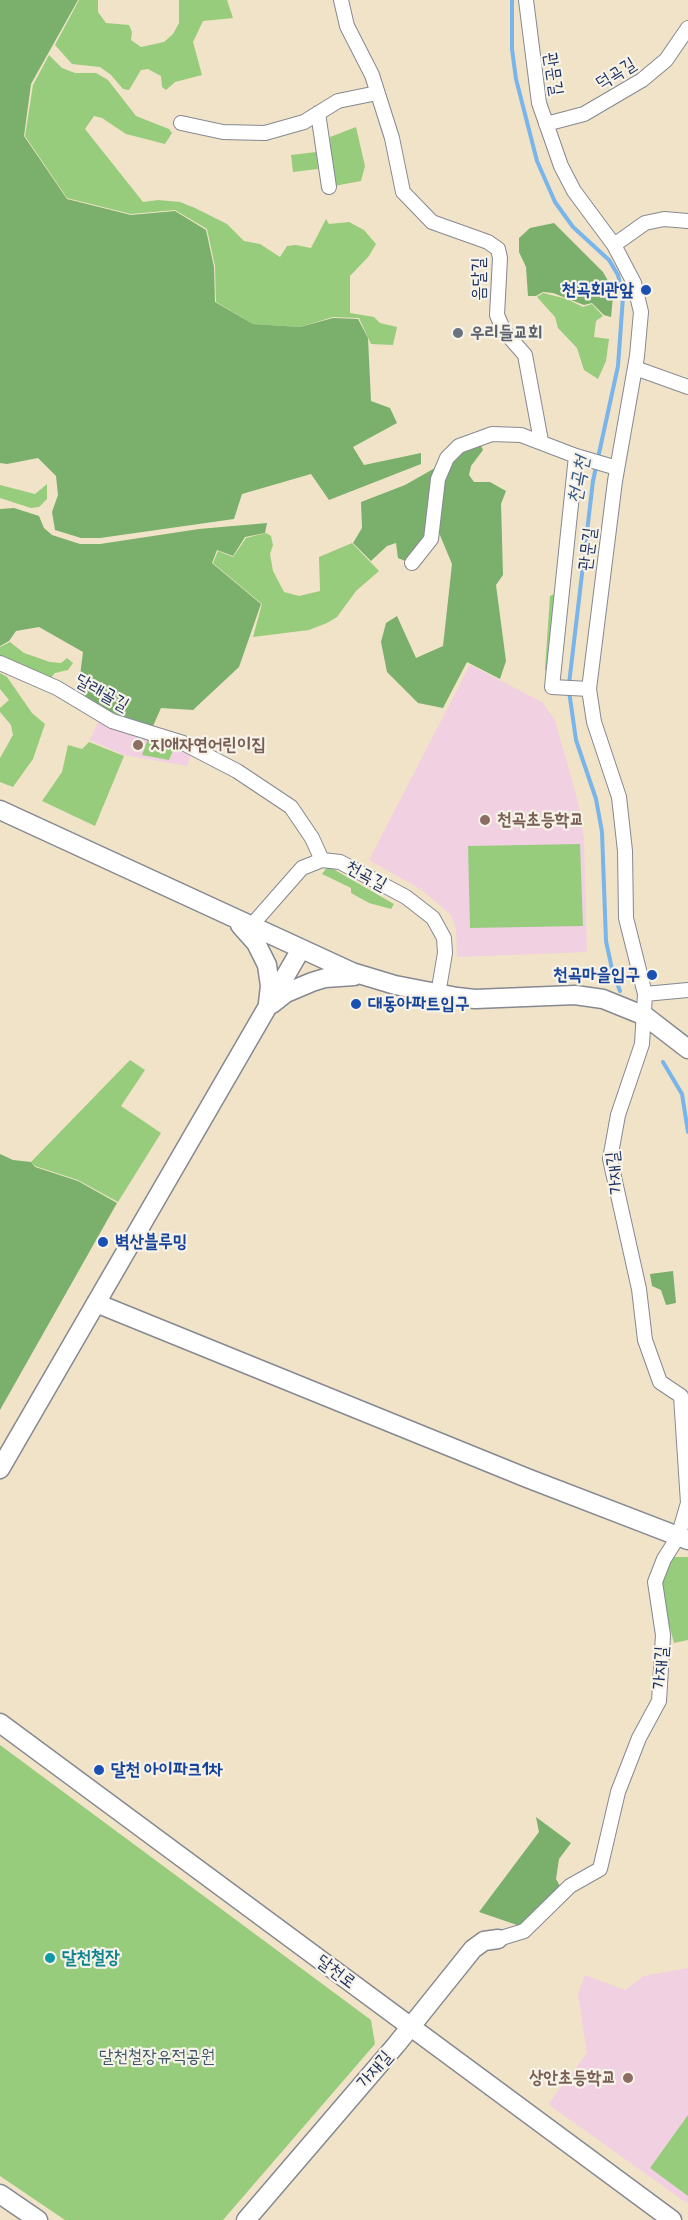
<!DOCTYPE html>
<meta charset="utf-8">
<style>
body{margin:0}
canvas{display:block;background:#f0e3c7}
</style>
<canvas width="688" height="2220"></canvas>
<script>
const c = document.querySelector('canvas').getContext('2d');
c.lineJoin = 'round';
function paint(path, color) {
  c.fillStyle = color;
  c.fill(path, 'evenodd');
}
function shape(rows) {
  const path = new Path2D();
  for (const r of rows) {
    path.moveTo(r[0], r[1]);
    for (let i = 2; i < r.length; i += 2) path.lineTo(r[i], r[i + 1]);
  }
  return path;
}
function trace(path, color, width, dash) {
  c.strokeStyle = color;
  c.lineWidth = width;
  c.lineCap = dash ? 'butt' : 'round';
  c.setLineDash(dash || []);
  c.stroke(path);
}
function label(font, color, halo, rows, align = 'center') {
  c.font = font + ' "Patrick Hand","Poor Story",sans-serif';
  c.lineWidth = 4.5;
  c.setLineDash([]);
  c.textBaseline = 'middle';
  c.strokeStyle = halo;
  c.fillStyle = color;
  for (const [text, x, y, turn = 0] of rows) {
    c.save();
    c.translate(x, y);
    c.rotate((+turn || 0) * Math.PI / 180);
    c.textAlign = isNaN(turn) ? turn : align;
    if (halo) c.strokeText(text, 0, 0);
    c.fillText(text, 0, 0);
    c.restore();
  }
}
const built = shape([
 [470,665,542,702,555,720,578,802,584,839,587,952,457,957,456,929,451,915,422,890,369,860],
 [99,720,165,741,192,753,187,766,124,755,90,740],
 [688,1968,688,2204,548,2104,587,2053,578,1994,585,1975,625,1990,644,1976]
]);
const green = shape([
 [79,0,98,0,98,12,106,23,129,25,132,32,131,40,141,47,164,42,173,34,179,23,179,0,227,0,233,18,203,21,193,42,202,75,175,82,166,90,162,87,161,76,148,69,141,70,129,90,123,89,111,75,100,67,72,64,55,45],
 [49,55,62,68,75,73,96,73,108,80,136,116,169,129,172,133,165,144,126,134,102,118,94,116,85,129,143,202,158,200,180,202,195,208,227,224,244,241,260,244,280,257,287,246,296,245,311,248,326,219,329,224,349,222,364,230,376,244,369,256,350,276,350,313,374,317,380,323,397,327,393,345,371,344,359,318,333,317,300,327,253,324,216,302,215,266,207,229,175,210,131,214,67,198,25,136,33,85],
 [356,127,365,166,361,181,334,186,330,137],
 [316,152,318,169,293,172,291,155],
 [543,293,567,299,583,307,592,304,603,316,596,321,594,337,609,339,606,361,598,379,584,370,577,348,558,328,555,317,537,297],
 [47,484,47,499,39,507,31,508,0,498,0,485,35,494],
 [266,533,271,536,273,545,270,554,273,571,284,592,299,596,320,591,319,557,352,543,379,571,356,591,337,617,327,623,309,630,253,637,262,604,213,563,218,551,233,557,246,538],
 [556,593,547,675,545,669,550,596],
 [10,642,24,653,50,662,61,663,67,658,73,663,68,670,55,673,50,679,0,656,0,647],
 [0,673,7,677,32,713,45,724,33,759,13,787,0,782,0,758,13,735,11,725,0,712,0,708,9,700,0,689],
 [148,739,175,746,169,760,142,755],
 [89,742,124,756,95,826,42,801,62,772,68,745,82,749],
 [580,844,583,926,470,928,468,846],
 [328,866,394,904,391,909,369,903,351,893,351,888,322,874],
 [130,1060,145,1070,121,1106,161,1133,118,1202,78,1180,35,1166,31,1162],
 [668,1557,688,1557,688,1640,674,1643,662,1598,660,1579],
 [0,1745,371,2020,375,2044,223,2220,65,2220,0,2176],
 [688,2115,688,2196,650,2168]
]);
const forest = shape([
 [0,0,78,0,31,84,24,136,67,199,131,215,175,211,206,230,214,267,215,302,253,324,300,327,333,318,358,319,368,338,371,401,390,408,397,423,353,447,364,465,421,453,421,464,329,500,311,474,242,494,234,519,100,538,81,538,55,530,52,512,58,495,56,476,38,458,7,464,0,463],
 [554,223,603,272,611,286,613,297,611,317,604,315,592,303,584,305,553,293,543,292,536,296,528,296,526,267,519,252,519,238,530,228],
 [479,441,483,450,471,466,469,475,474,482,490,482,506,491,501,504,503,575,496,585,506,661,500,679,467,662,443,708,418,703,387,672,381,642,386,623,397,616,416,658,443,646,452,564,437,528,441,480,450,459],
 [435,468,439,469,428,539,405,561,398,558,396,543,387,546,371,561,353,543,362,528,361,502,405,485],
 [14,508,39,516,44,528,52,535,80,544,100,544,199,529,267,523,265,533,245,537,233,556,217,550,212,563,261,604,239,667,193,710,161,708,153,726,102,709,78,692,83,652,39,627,16,631,9,641,0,646,0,509],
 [0,1154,13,1160,31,1162,35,1167,78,1181,117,1203,0,1410],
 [673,1271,676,1303,666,1305,661,1290,652,1286,650,1274],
 [536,1817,571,1843,559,1859,556,1879,560,1886,520,1926,479,1912,539,1832]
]);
const stream = shape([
 [512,0,512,49,516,79,537,161,555,202,573,227,609,260,618,275,623,297,618,366,593,481,569,684],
 [569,691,576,740,596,799,602,832,606,941,612,969,620,991],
 [663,1062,682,1094,688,1132]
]);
const street = shape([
 [341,0,347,26,372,75,392,138,403,192,432,222,488,242,498,249,500,258,497,315,504,331,525,355,541,441],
 [318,113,329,187],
 [181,123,223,132,265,133,304,122,338,101,377,93],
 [546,124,584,114,642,80,666,60,688,28],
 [614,245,645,223,664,219,688,221],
 [635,368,688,387],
 [576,456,552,687,589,689],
 [412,563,431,539,438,479,447,458,459,446,492,434,521,435,576,456,617,468],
 [0,663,57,688,112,721,183,743,237,771,291,807,312,838,322,860],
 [251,926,302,868,322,860,340,862,406,897,433,918,444,938,445,953,438,994],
 [645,994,688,990],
 [498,1939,524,1931,570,1886,600,1869,618,1792,639,1738,659,1701,663,1635,655,1582,664,1559,678,1537,688,1503,681,1396,660,1382,645,1340,639,1289,610,1159,618,1115,642,1044,645,994,626,918,625,851,619,797,594,722,589,689,615,481,637,356,641,312,634,283,614,245,574,191,561,166,539,103,526,0]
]);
const secondary = shape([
 [0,810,352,972,395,985,457,997,475,999,575,995,603,999,645,1016,688,1049],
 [240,925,256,943,267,965,270,986,268,1003],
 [272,1004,286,993,312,982,325,978,354,976],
 [96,1303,527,1478,688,1540],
 [0,1469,301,949],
 [0,1723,672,2220],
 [0,2194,38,2220],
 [246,2220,396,2045,473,1949,484,1941,498,1939]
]);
const markers = [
 [646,290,6,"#1a4fb4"],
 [458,333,6,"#6b7280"],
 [138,745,6,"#8d6e63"],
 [485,820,6,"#8d6e63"],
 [652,975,6,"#1a4fb4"],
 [356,1004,6,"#1a4fb4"],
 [103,1242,6,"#1a4fb4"],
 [99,1770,6,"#1a4fb4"],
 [50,1958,6,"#0f9aa8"],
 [628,2078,6,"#8d6e63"]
];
const streetNames = [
 ["관문길",553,74,81],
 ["덕곡길",616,74,-32],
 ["음달길",479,279,-90],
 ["관문길",588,549,-83],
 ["달래골길",102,693,29],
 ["천곡길",366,876,28],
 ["가재길",615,1173,-96],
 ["가재길",661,1668,-86],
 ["달천로",336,1972,37],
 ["가재길",375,2070,-49]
];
const transitNames = [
 ["천곡회관앞",634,290,"right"],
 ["천곡마을입구",640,975,"right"],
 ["대동아파트입구",368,1004],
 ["벽산블루밍",115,1242],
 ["달천 아이파크1차",111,1770]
];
const worshipNames = [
 ["우리들교회",470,333]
];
const educationNames = [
 ["지애자연어린이집",150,745],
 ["천곡초등학교",497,820],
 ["상안초등학교",616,2078,"right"]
];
const cultureNames = [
 ["달천철장",62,1958]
];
const parkNames = [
 ["달천철장유적공원",157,2057]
];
const waterNames = [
 ["천곡천",579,480,-80]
];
paint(built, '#f1d0e2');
paint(green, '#98cc7d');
paint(forest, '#7ab06c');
trace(stream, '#79b5eb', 4);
trace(street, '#868992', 16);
trace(secondary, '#868992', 21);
trace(street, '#fff', 14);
trace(secondary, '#fff', 18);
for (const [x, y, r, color] of markers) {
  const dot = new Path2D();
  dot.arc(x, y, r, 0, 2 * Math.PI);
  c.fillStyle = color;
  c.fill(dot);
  trace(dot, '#f7f3e8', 2);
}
label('18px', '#1b2f5e', '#f7f3e8', streetNames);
label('bold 18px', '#164399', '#f7f3e8', transitNames, 'left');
label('bold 18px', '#5b616d', '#f7f3e8', worshipNames, 'left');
label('bold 18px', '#785e54', '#f7f3e8', educationNames, 'left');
label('bold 18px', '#0d838f', '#f7f3e8', cultureNames, 'left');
label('18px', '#3a5666', '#f7f3e8', parkNames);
label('italic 20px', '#375788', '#f7f3e8', waterNames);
</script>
